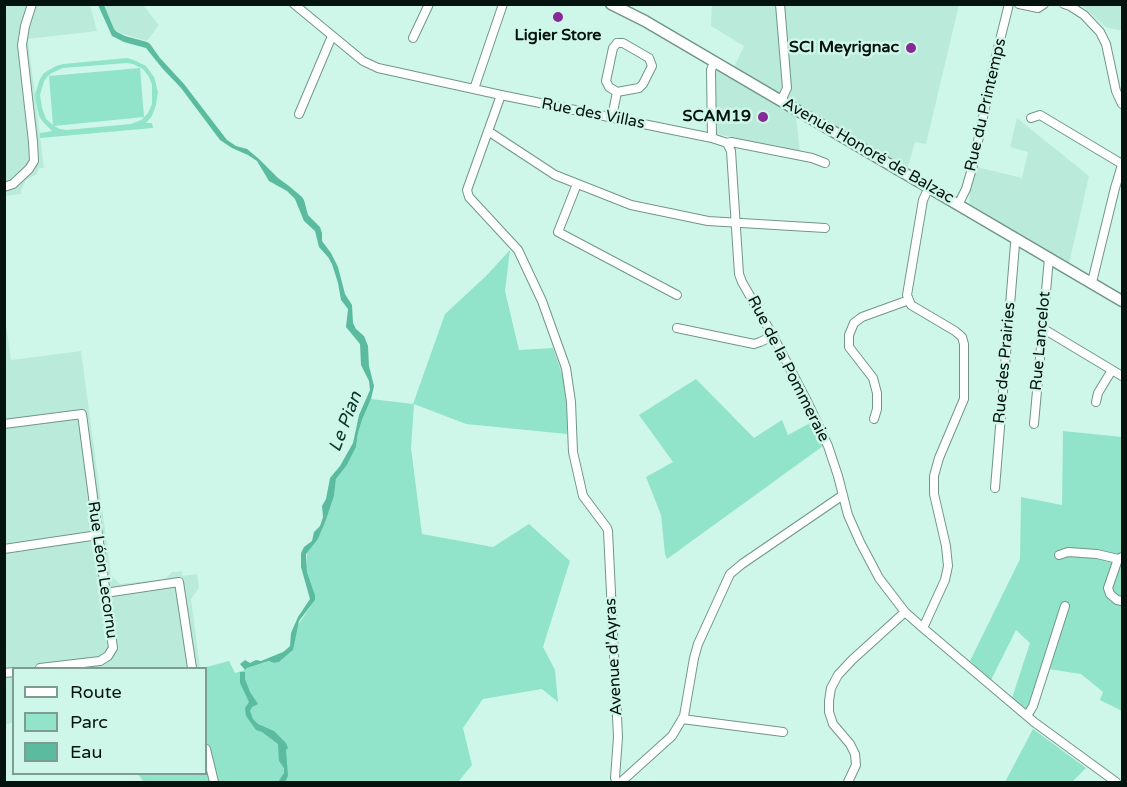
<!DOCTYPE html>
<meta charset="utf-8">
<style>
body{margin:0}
#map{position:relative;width:1127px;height:787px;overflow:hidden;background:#cff7e9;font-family:"Varela Round",sans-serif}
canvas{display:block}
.frame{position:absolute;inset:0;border:6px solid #05130e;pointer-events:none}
.legend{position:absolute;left:12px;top:667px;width:195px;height:108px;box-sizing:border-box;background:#cff7e9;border:2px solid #7e9c91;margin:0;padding:8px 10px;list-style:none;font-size:18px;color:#05130e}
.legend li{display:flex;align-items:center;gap:12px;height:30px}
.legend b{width:30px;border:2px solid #7e9c91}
</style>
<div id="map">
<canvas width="1127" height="787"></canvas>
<div class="frame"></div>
<ul class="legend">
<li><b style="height:8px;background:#fff"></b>Route</li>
<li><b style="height:16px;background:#91e4c9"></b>Parc</li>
<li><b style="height:16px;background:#5bbb9e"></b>Eau</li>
</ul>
</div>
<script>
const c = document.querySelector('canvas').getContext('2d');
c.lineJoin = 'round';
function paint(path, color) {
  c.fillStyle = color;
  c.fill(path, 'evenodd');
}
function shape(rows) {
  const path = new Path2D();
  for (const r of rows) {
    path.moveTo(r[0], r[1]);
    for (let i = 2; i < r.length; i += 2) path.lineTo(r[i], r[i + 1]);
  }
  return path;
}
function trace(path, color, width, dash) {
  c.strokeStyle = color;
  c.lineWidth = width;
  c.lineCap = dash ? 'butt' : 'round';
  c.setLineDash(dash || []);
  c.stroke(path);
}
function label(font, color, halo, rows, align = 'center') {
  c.font = font + ' "Varela Round",sans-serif';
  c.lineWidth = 5;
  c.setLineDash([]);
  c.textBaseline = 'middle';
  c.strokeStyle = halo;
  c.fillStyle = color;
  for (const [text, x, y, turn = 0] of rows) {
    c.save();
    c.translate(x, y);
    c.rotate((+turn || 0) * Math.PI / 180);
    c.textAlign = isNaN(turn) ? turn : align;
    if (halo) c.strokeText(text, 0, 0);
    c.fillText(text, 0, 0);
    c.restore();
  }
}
const built = shape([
 [4,5,90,5,97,31,28,39,44,168,39,168,37,174,26,180,21,190,21,194,5,196],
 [104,5,143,5,159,25,147,41,120,33,114,29],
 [712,5,959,5,926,144,915,142,905,177,796,116,800,152,717,134,714,72,734,67,744,46,711,26],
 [1081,5,1122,5,1122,31,1106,27],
 [1017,118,1089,176,1069,264,970,204,969,195,977,167,1022,178,1028,152,1010,147],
 [4,310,11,360,81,351,111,575,120,584,165,579,172,572,177,572,182,571,182,576,197,574,199,588,191,599,200,668,14,668,13,722,5,725]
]);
const green = shape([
 [127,58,134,60,146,66,154,77,158,92,156,105,152,116,146,123,152,123,153,128,40,138,40,133,52,131,43,122,39,116,36,102,35,94,40,79,44,73,56,66,63,64],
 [127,63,133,64,143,69,149,77,152,85,152,104,148,113,141,120,131,124,66,130,60,129,54,126,144,117,140,68,49,76,53,125,46,119,42,108,40,95,44,81,48,76,52,73,63,68],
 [510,250,505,291,519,350,553,348,563,377,567,407,567,434,466,424,414,404,411,448,422,534,493,547,529,524,570,561,543,647,555,670,558,702,542,689,483,699,463,728,472,765,458,782,141,782,143,781,138,774,206,774,206,668,203,668,229,661,235,673,245,670,247,668,270,661,274,663,279,662,292,651,298,625,314,601,315,595,307,572,307,552,318,539,326,520,334,496,336,479,347,465,356,447,358,433,362,420,371,399,413,404,445,314,486,276],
 [696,379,754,438,782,420,788,435,812,422,823,446,667,559,665,554,661,515,646,477,673,462,639,415],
 [1063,431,1122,437,1122,711,1100,700,1103,692,1081,674,1048,669,1034,715,1012,698,1030,643,1016,630,991,680,970,661,1020,559,1021,497,1062,505],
 [1033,729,1086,768,1072,782,1005,782]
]);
const water = shape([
 [98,5,104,5,114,29,117,32,125,36,147,42,150,44,160,58,184,84,227,140,236,146,247,149,259,159,278,178,289,186,302,197,304,200,308,215,320,227,322,233,322,241,331,253,338,267,345,294,352,305,353,323,356,329,364,336,368,346,369,366,374,386,371,399,362,420,358,433,356,447,347,465,336,479,334,496,326,520,318,539,306,554,307,572,315,595,315,600,299,621,293,650,279,662,274,663,269,661,247,668,245,670,240,664,245,660,250,663,256,660,261,661,283,652,288,648,290,646,291,633,298,617,310,599,301,567,301,553,304,547,312,541,314,532,320,526,323,517,322,506,326,499,330,478,340,466,353,443,359,415,370,390,369,381,361,365,360,344,346,327,348,309,341,300,338,283,332,264,328,257,319,247,315,231,304,221,295,199,287,191,269,181,257,161,248,155,232,148,220,140,181,88,162,68,146,48,124,42,112,36],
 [240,672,245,672,245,679,250,692,258,704,252,707,250,711,253,719,258,724,274,731,286,743,288,748,286,750,288,776,285,782,278,782,284,773,284,768,279,761,278,744,262,732,256,730,246,716,245,708,249,702,240,683]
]);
const minor = shape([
 [294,4,363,61,378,68,501,95,712,138,727,143,731,151,739,274,742,282,773,336,808,403,828,446,838,476,848,515,860,542,879,578,905,612,923,628,1034,722,1116,782],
 [780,4,787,88,781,101],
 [1019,4,1038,8,1044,4],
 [1064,4,1070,6,1084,15,1100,32,1106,44,1116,91,1122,104],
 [413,38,429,4],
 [617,43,623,43,649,58,652,66,643,84,639,88,617,92,609,87,606,81,613,48,617,43],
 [474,89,503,4],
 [501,95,467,190,469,197,518,250,542,301,566,368,571,402,573,452,583,496,607,528,608,531,618,737,615,778,617,782],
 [299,114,332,36],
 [612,117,617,92],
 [1031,118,1040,115,1122,164],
 [488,131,555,175,631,205,708,221,825,228],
 [712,138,711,70,714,62],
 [727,143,731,142,812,158,825,163],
 [577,184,558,232,677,295],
 [4,187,13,184,29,169,34,161,33,142,22,45,25,26,32,4],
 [958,205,966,189,973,165,995,60,1009,4],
 [1092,282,1115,188,1122,165],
 [677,328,754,344,760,342,773,336],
 [1042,328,1122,376],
 [1096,402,1098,393,1112,370],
 [874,419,877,409,877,393,873,378,849,347,849,335,854,323,862,317,909,300],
 [4,424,82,414,113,648,108,656,100,661,40,668],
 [1034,424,1049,258],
 [995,488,1015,244,1016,239],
 [4,549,98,535],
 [1059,555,1068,552,1097,554,1118,559,1122,557],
 [1118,559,1108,588,1110,594,1117,600,1122,601],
 [105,593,179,582,192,668],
 [923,628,945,580,948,566,946,546,934,494,934,476,939,458,964,399,964,344,962,337,955,331,911,305,907,295,923,200,929,187],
 [4,673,14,672],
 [1027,716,1033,706,1065,606],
 [682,719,783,732],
 [206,749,214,782],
 [621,782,672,736,684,716,694,658,698,644,730,574,742,564,843,495],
 [848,782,856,765,855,754,850,744,833,724,829,712,829,701,831,688,838,675,852,660,905,612]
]);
const major = shape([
 [611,4,645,21,1122,301]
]);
const markers = [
 [558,17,6,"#862b96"],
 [911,48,6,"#862b96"],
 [763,117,6,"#862b96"]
];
const poiNames = [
 ["Ligier Store",558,36,"center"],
 ["SCI Meyrignac",899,48],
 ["SCAM19",751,117]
];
const streetNames = [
 ["Rue du Printemps",986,105,-77],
 ["Rue des Villas",593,114,11],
 ["Avenue Honoré de Balzac",868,151,30],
 ["Rue Lancelot",1041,341,-85],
 ["Rue des Prairies",1005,363,-85],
 ["Rue de la Pommeraie",788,369,63],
 ["Rue Léon Lecornu",102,570,82],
 ["Avenue d'Ayras",614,657,-93]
];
const waterNames = [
 ["Le Pian",346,422,-69]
];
paint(built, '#baebda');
paint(green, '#91e4c9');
paint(water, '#5bbb9e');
trace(minor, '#719689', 10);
trace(major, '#719689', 13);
trace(minor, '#fff', 8);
trace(major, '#fff', 10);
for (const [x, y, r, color] of markers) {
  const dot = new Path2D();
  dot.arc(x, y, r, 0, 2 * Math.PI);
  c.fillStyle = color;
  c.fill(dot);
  trace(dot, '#cff7e9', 2);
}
label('bold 16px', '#05130e', '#cff7e9', poiNames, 'right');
label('16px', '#05130e', '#cff7e9', streetNames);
label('italic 18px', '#09372b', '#cff7e9', waterNames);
</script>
